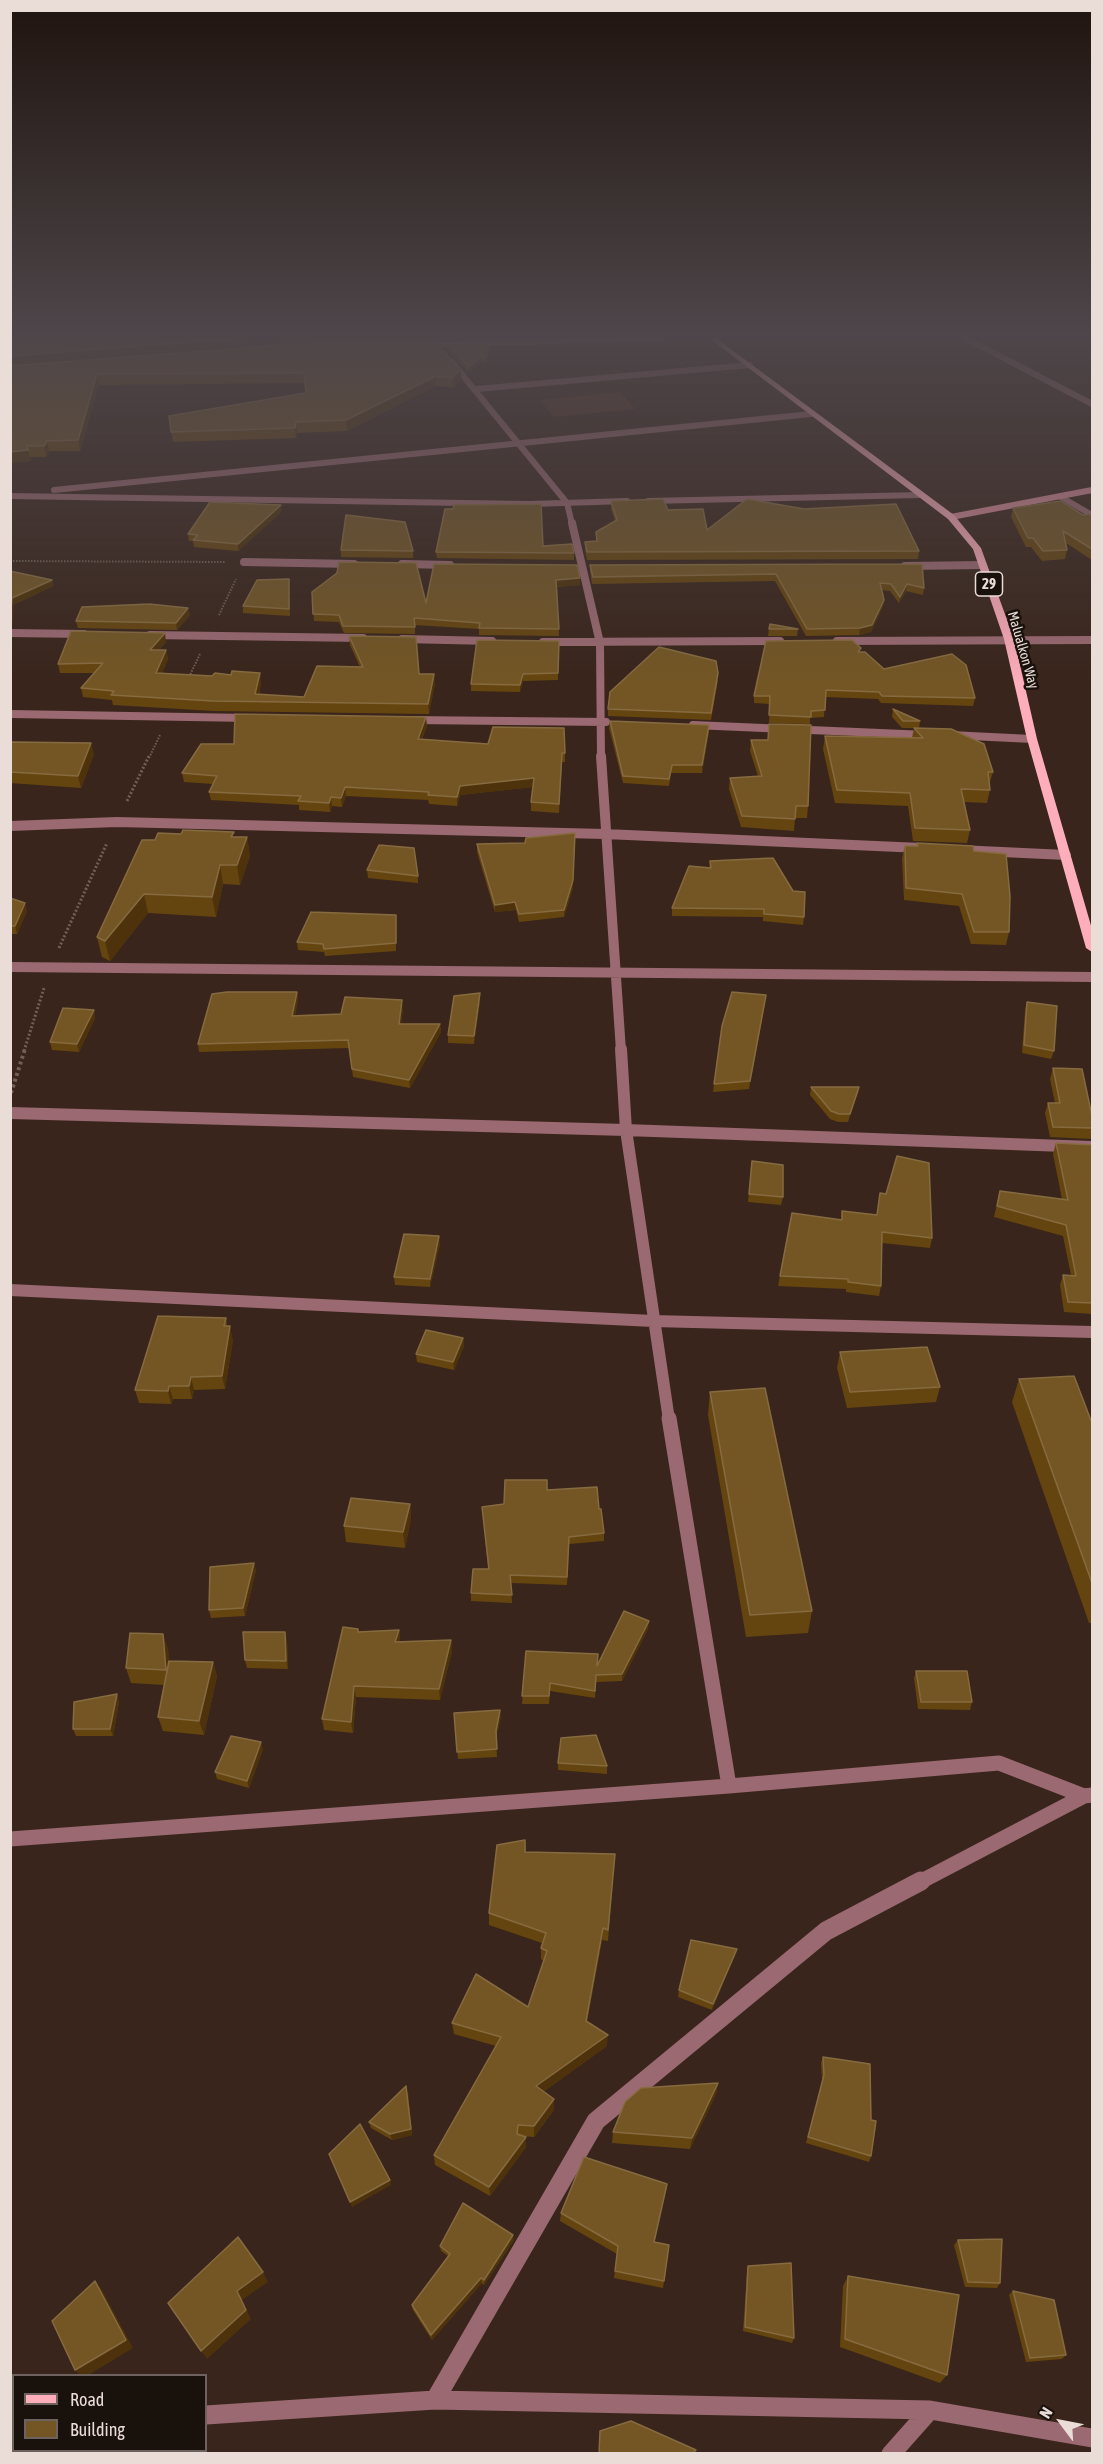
<!DOCTYPE html>
<style>
body{margin:0}
#map{position:relative;width:1103px;height:2464px;overflow:hidden;background:#39251b;font-family:"Asap Condensed",sans-serif}
canvas{display:block}
.frame{position:absolute;inset:0;border:12px solid #eadcd6;pointer-events:none}
.legend{position:absolute;left:12px;top:2374px;width:195px;height:78px;box-sizing:border-box;background:#19110c;border:2px solid #6d625d;margin:0;padding:8px 10px;list-style:none;font-size:18px;color:#eadcd6}
.legend li{display:flex;align-items:center;gap:12px;height:30px}
.legend b{width:30px;border:2px solid #6d625d}
.north{position:absolute;left:1031px;top:2392px;width:60px;height:60px;-webkit-text-stroke:4px #19110c;paint-order:stroke;rotate:302deg;font-size:16px;font-weight:700;line-height:24px;text-align:center;color:#eadcd6}
.north::after{content:'';display:block;margin:auto;width:21px;height:27px;background:#eadcd6;clip-path:polygon(50% 0,100% 100%,50% 72%,0 100%)}
</style>
<div id="map">
<canvas width="1103" height="2464"></canvas>
<div class="frame"></div>
<ul class="legend">
<li><b style="height:8px;background:#feadbb"></b>Road</li>
<li><b style="height:16px;background:#735624"></b>Building</li>
</ul>
<div class="north">N</div>
</div>
<script>
const c = document.querySelector('canvas').getContext('2d');
c.lineJoin = 'round';
function paint(path, color) {
  c.fillStyle = color;
  c.fill(path, 'evenodd');
}
function shape(rows) {
  const path = new Path2D();
  for (const r of rows) {
    path.moveTo(r[0], r[1]);
    for (let i = 2; i < r.length; i += 2) path.lineTo(r[i], r[i + 1]);
  }
  return path;
}
function trace(path, color, width, dash) {
  c.strokeStyle = color;
  c.lineWidth = width;
  c.lineCap = dash ? 'butt' : 'round';
  c.setLineDash(dash || []);
  c.stroke(path);
}
function label(font, color, halo, rows, align = 'center') {
  c.font = font + ' "Asap Condensed",sans-serif';
  c.lineWidth = 5;
  c.setLineDash([]);
  c.textBaseline = 'middle';
  c.strokeStyle = halo;
  c.fillStyle = color;
  for (const [text, x, y, turn = 0] of rows) {
    c.save();
    c.translate(x, y);
    c.rotate((+turn || 0) * Math.PI / 180);
    c.textAlign = isNaN(turn) ? turn : align;
    if (halo) c.strokeText(text, 0, 0);
    c.fillText(text, 0, 0);
    c.restore();
  }
}
const green = shape([
 [620,392,635,409,554,417,539,400]
]);
const pathFar2 = shape([
 [10,561,225,562],
 [219,615,236,579],
 [189,677,200,654],
 [149,758,160,735]
]);
const pathFar1 = shape([
 [127,801,149,756],
 [59,948,107,843],
 [24,1051,44,988]
]);
const path = shape([
 [11,1093,25,1049]
]);
const streetFar5 = shape([
 [965,338,1092,404],
 [424,345,662,338],
 [451,361,567,503,572,524],
 [476,389,750,365],
 [54,490,811,414],
 [10,496,530,504,627,501],
 [1061,497,1092,515],
 [648,501,920,495]
]);
const streetFar4 = shape([
 [572,523,600,643,601,758],
 [244,562,354,564],
 [402,564,450,565],
 [905,566,982,565],
 [10,633,84,634],
 [150,635,363,638],
 [402,639,492,641],
 [837,641,1092,640],
 [543,642,780,641],
 [10,714,249,718],
 [411,720,606,722],
 [693,725,927,735],
 [950,735,1032,739]
]);
const streetFar3 = shape([
 [601,756,621,1051],
 [10,826,117,822,605,834,921,848],
 [959,850,1066,855],
 [10,967,1092,977]
]);
const streetFar2 = shape([
 [621,1049,626,1130,669,1420],
 [10,1113,626,1130,1092,1147],
 [10,1290,653,1321,1092,1332]
]);
const streetFar1 = shape([
 [669,1418,729,1786],
 [10,1839,729,1786,999,1763,1084,1796,1092,1795],
 [918,1883,1084,1796]
]);
const street = shape([
 [435,2400,596,2121,826,1931,921,1881],
 [206,2415,435,2400,930,2410,1092,2438],
 [10,2428,14,2428],
 [891,2454,930,2410]
]);
const secondary = shape([
 [951,517,1092,490]
]);
const primary = shape([
 [709,338,716,338,954,515,981,548,1014,639,1037,739,1092,929,1092,952,1086,948,1027,739,1004,639,973,549,948,519,709,338]
]);
const wall = shape([
 [10,338,510,338,284,345],
 [434,341,461,380,453,388,436,386,347,431,297,433,296,438,173,442,171,432,306,393,305,383,99,385,80,451,49,451,46,457,30,457,31,461,10,463,10,366],
 [448,344,490,349,486,362,481,362,469,373,448,350],
 [611,501,668,510,707,530,919,551,918,559,587,560,585,550,585,542,596,541,596,532,615,521,611,509],
 [281,505,281,512,238,551,194,547,193,541,189,541,188,534],
 [1013,508,1092,516,1092,560,1066,543,1067,550,1065,559,1042,561,1031,547,1026,547,1011,517],
 [543,546,574,553,574,560,437,558,436,552],
 [341,550,413,551,413,558,341,557],
 [434,564,580,585,557,587,559,636,479,635,479,629,415,625,415,634,344,633,339,622,314,621,312,592,426,603],
 [922,564,924,588,923,595,906,591,899,603,890,591,881,590,884,600,883,606,871,632,859,635,806,636,775,581,592,584,590,572,590,565],
 [289,585,290,616,243,613,243,606],
 [190,615,177,630,78,628,76,621],
 [769,629,798,629,797,636,768,636],
 [349,636,435,683,429,714,214,711,113,705,112,700,83,697,81,688,94,673,60,673,58,664,166,642,159,650,166,650,168,659,162,673,261,683,259,695,304,697,360,667,350,645],
 [559,641,558,680,523,681,520,692,471,691,471,684],
 [860,652,884,669,975,698,973,706,881,703,878,699,825,697,824,717,810,718,810,724,769,723,770,704,754,703,754,696],
 [718,680,711,720,608,716,608,709],
 [893,709,920,721,919,728,993,772,989,785,990,790,987,803,964,802,970,830,967,843,913,841,908,806,835,803,823,749,825,736,912,738,914,728,902,728,892,717],
 [610,721,709,732,702,773,671,773,669,786,623,783,609,728],
 [769,724,808,806,807,818,795,818,794,831,741,827,729,789,730,778,758,776,750,751,751,740,768,740],
 [427,726,422,739,565,753,565,762,562,762,559,813,531,811,531,802,533,787,460,795,457,806,429,804,428,800,346,796,342,807,332,806,330,812,299,810,299,805,211,800,209,792,213,784,184,782,182,773,234,744],
 [10,745,94,754,81,788,10,783],
 [234,837,247,837,250,856,240,885,223,884,216,917,148,913,110,961,102,957,97,937,155,840],
 [917,843,974,851,1009,932,1006,945,971,944,959,906,904,900,902,858,905,846,917,846],
 [477,844,573,888,564,917,519,922,516,910,495,912,477,852],
 [710,861,804,917,803,925,763,921,763,917,672,916,672,908,709,868],
 [367,870,418,876,418,883,368,878],
 [10,898,27,911,17,934,10,934],
 [396,915,396,951,325,956,324,952,298,950,297,942],
 [297,992,298,1000,295,1015,341,1014,403,1008,401,1024,440,1024,441,1032,410,1088,353,1077,349,1048,199,1052,198,1044],
 [480,1001,474,1044,448,1043,448,1035],
 [1027,1002,1054,1051,1051,1059,1022,1053,1025,1010],
 [765,1003,749,1089,713,1092,714,1084],
 [94,1010,95,1018,79,1052,52,1050,50,1042],
 [1053,1068,1092,1116,1092,1139,1050,1137,1045,1113,1048,1103,1055,1103,1050,1079],
 [811,1087,859,1087,857,1095,848,1122,838,1122,830,1119,810,1095],
 [1056,1143,1092,1145,1092,1314,1064,1312,1060,1285,1063,1275,1071,1275,1063,1236,994,1217,1000,1191,1062,1199,1053,1154],
 [751,1169,783,1197,781,1205,748,1202],
 [842,1211,932,1238,930,1248,882,1243,881,1286,879,1296,846,1292,846,1289,778,1286,780,1276,841,1220],
 [440,1244,430,1287,395,1285,394,1277],
 [226,1318,227,1326,233,1340,225,1389,194,1390,192,1399,173,1399,171,1404,139,1403,135,1390],
 [463,1338,464,1346,454,1370,417,1362,416,1354],
 [840,1352,940,1387,936,1402,847,1408,837,1368],
 [1019,1379,1092,1423,1092,1623,1089,1623,1012,1402],
 [710,1392,812,1611,808,1633,746,1637,708,1415],
 [547,1490,599,1509,604,1533,604,1541,569,1544,567,1585,511,1583,512,1603,471,1601,471,1593,488,1569,482,1507,504,1504],
 [410,1504,411,1519,405,1548,346,1542,344,1526],
 [256,1570,245,1616,211,1618,209,1610],
 [648,1629,622,1681,596,1682,595,1698,550,1691,549,1704,522,1704,526,1651,597,1665],
 [399,1630,400,1642,451,1640,452,1651,440,1700,356,1697,353,1733,324,1730,322,1719,359,1632],
 [287,1639,288,1669,247,1668,245,1660],
 [168,1649,169,1663,213,1662,217,1676,204,1735,163,1731,158,1717,164,1685,131,1683,126,1668],
 [916,1671,972,1702,970,1710,918,1709,914,1678],
 [117,1694,119,1702,113,1736,76,1736,73,1729],
 [454,1713,501,1717,496,1738,497,1757,458,1759],
 [263,1749,249,1788,217,1779,215,1772],
 [558,1763,607,1766,607,1774,558,1770],
 [525,1840,526,1852,615,1854,608,1941,602,1940,587,2022,607,2046,543,2092,554,2110,534,2137,522,2136,526,2147,490,2196,435,2165,434,2155,496,2046,454,2034,452,2023,528,2007,544,1961,541,1959,541,1948,542,1943,489,1925,489,1913],
 [735,1955,712,2010,678,1997,679,1990],
 [823,2057,871,2156,869,2162,806,2143,822,2081,821,2063],
 [718,2083,716,2094,690,2149,612,2143,613,2132],
 [408,2092,412,2135,392,2140,371,2128,369,2122],
 [561,2213,655,2242,669,2245,663,2288,614,2278,617,2254,560,2221],
 [514,2240,484,2285,482,2283,432,2340,413,2310,412,2305,448,2256,441,2251,440,2246],
 [958,2240,1000,2283,997,2288,965,2287,954,2245],
 [748,2266,794,2338,792,2343,743,2331,747,2271],
 [848,2276,947,2375,940,2383,840,2347,843,2286],
 [1013,2291,1066,2355,1062,2359,1026,2362,1009,2295]
]);
const shadedWall = shape([
 [249,338,283,338,284,345,10,366,10,356],
 [489,343,490,349,486,362,486,356],
 [481,356,481,362,469,373,469,367],
 [461,370,461,380,453,388,452,378],
 [97,374,99,385,80,451,78,440],
 [436,376,436,386,347,431,346,420],
 [296,422,297,433,296,438,295,428],
 [47,441,49,451,46,457,44,446],
 [28,450,31,461,10,463,10,452],
 [281,505,281,512,238,551,238,544],
 [580,578,580,585,556,587,556,580],
 [52,580,54,586,14,605,12,627,10,627,12,598],
 [907,584,906,591,899,603,900,597],
 [884,600,883,606,871,632,859,635,860,628],
 [188,608,190,615,177,630,176,623],
 [165,633,166,642,151,659,150,650],
 [10,634,12,639,10,654],
 [166,650,168,659,158,682,156,673],
 [260,673,261,683,257,704,255,694],
 [434,674,435,683,429,714,428,704],
 [523,674,523,681,520,692,520,685],
 [426,717,427,726,418,748,418,739],
 [709,725,709,732,702,773,702,765],
 [91,743,94,754,81,788,78,776],
 [534,778,534,787,460,795,457,806,457,797,460,786],
 [345,787,346,796,342,807,341,798],
 [331,797,332,806,330,812,329,803],
 [247,837,250,856,240,885,237,865],
 [575,841,573,888,564,917,564,910],
 [220,865,223,884,216,917,212,897],
 [144,894,148,913,110,961,105,941],
 [515,902,516,910,495,912,495,905],
 [25,903,27,911,17,934,15,926],
 [297,992,298,1000,293,1023,292,1016],
 [480,993,480,1001,474,1044,474,1036],
 [766,995,765,1003,749,1089,750,1081],
 [402,1000,403,1008,400,1032,399,1024],
 [94,1010,95,1018,79,1052,77,1044],
 [440,1024,441,1032,410,1088,409,1080],
 [859,1087,857,1095,848,1122,850,1114],
 [439,1236,440,1244,430,1287,430,1279],
 [230,1326,233,1340,225,1389,222,1376],
 [463,1338,464,1346,454,1370,453,1362],
 [191,1377,194,1390,192,1399,189,1386],
 [169,1386,173,1399,171,1404,168,1391],
 [410,1504,411,1519,405,1548,403,1532],
 [254,1563,256,1570,245,1616,243,1608],
 [649,1621,648,1629,622,1681,622,1674],
 [399,1630,400,1641,396,1653,395,1642],
 [285,1632,287,1639,288,1669,286,1661],
 [163,1634,168,1649,171,1685,166,1670],
 [451,1640,452,1651,440,1700,439,1689],
 [213,1662,217,1676,204,1735,199,1721],
 [354,1686,356,1697,353,1733,351,1722],
 [117,1694,119,1702,113,1736,110,1729],
 [500,1710,501,1717,496,1738,496,1731],
 [261,1742,263,1749,249,1788,247,1781],
 [603,1928,602,1940,585,2032,586,2021],
 [737,1949,735,1955,712,2010,713,2004],
 [608,2035,607,2046,536,2097,536,2086],
 [718,2083,716,2094,690,2149,692,2138],
 [408,2092,412,2135,392,2140,390,2134],
 [554,2099,554,2110,534,2137,534,2126],
 [526,2137,526,2147,490,2196,489,2187],
 [390,2180,391,2185,352,2207,350,2202],
 [513,2235,514,2240,484,2285,484,2280],
 [263,2272,268,2282,242,2300,251,2319,207,2359,201,2351,237,2291],
 [481,2278,482,2283,432,2340,431,2335],
 [95,2281,102,2290,133,2348,87,2376,81,2376,75,2370]
]);
const building = shape([
 [10,338,249,338,10,356,10,338],
 [434,341,461,370,452,378,436,376,346,420,296,422,295,428,171,432,169,416,306,393,304,373,97,374,78,440,47,441,44,446,27,446,28,450,10,452,10,366,283,345,434,341],
 [489,343,486,356,481,356,469,367,448,344,489,343],
 [663,499,668,510,703,509,707,530,747,499,804,509,896,504,919,551,587,552,585,542,597,541,596,532,617,520,611,501,663,499],
 [1061,501,1083,515,1089,514,1092,516,1092,549,1063,531,1067,550,1043,551,1033,538,1028,538,1013,508,1061,501],
 [210,502,281,505,238,544,193,540,198,535,188,534,210,502],
 [541,504,543,546,572,544,574,553,436,552,445,509,453,509,454,505,541,504],
 [346,515,405,522,413,551,341,550,346,515],
 [339,562,416,563,426,603,434,564,577,565,580,578,556,580,559,629,479,628,480,623,414,618,415,627,343,626,339,615,313,614,312,592,337,573,339,562],
 [922,564,924,588,907,584,900,597,891,584,880,583,884,600,872,625,860,628,807,629,776,574,593,577,590,565,922,564],
 [10,571,52,580,12,598,10,620,10,571],
 [289,579,289,609,243,606,257,580,289,579],
 [149,604,188,608,176,623,76,621,82,607,149,604],
 [770,624,798,629,769,629,770,624],
 [71,631,165,633,150,650,166,650,156,673,212,676,215,673,231,675,232,671,260,673,255,694,304,697,317,666,363,667,349,636,416,637,419,674,434,674,428,704,213,701,111,695,114,691,81,688,103,663,58,664,71,631],
 [477,640,559,641,558,673,523,674,520,685,471,684,477,640],
 [852,640,861,648,858,652,865,652,884,669,952,654,966,665,975,698,882,696,879,692,826,690,825,710,811,711,811,717,769,715,770,696,754,696,766,641,852,640],
 [659,647,716,661,718,673,711,713,608,709,610,692,659,647],
 [893,709,920,721,903,721,893,709],
 [235,714,426,717,418,739,488,744,493,727,564,728,565,753,562,753,559,804,531,802,534,778,460,786,457,797,428,795,429,792,345,787,341,798,331,797,329,803,298,801,301,796,209,792,217,776,182,773,201,744,234,744,235,714],
 [610,721,709,725,702,765,672,765,669,779,623,776,610,721],
 [769,724,811,725,808,806,796,806,795,819,742,816,730,778,762,776,751,740,768,740,769,724],
 [914,728,951,729,984,744,993,772,988,772,990,790,961,789,970,830,915,828,910,793,837,790,825,736,923,738,914,728],
 [12,742,91,743,78,776,10,772,10,745,12,742],
 [183,830,234,832,231,837,247,837,237,865,220,865,212,897,144,894,105,941,97,937,142,840,155,840,158,833,181,834,183,830],
 [575,833,573,880,564,910,519,914,515,902,495,905,477,844,525,843,526,838,575,833],
 [917,843,973,846,974,851,1006,854,1010,896,1009,932,974,932,962,894,906,888,905,846,918,846,917,843],
 [379,845,414,848,418,876,367,870,379,845],
 [773,858,793,891,805,892,804,917,764,914,764,909,672,908,689,866,711,868,710,861,773,858],
 [10,898,25,903,15,926,10,926,10,898],
 [311,912,396,915,396,943,324,949,323,944,297,942,311,912],
 [227,992,297,992,292,1016,341,1014,345,997,402,1000,399,1024,440,1024,409,1080,352,1069,348,1040,198,1044,212,994,227,992],
 [732,992,766,995,750,1081,714,1084,722,1026,732,992],
 [480,993,474,1036,448,1035,454,996,480,993],
 [1027,1002,1057,1006,1054,1051,1024,1045,1027,1002],
 [63,1008,94,1010,77,1044,50,1042,63,1008],
 [1053,1068,1082,1069,1092,1116,1092,1128,1053,1127,1048,1103,1060,1103,1053,1068],
 [811,1087,859,1087,850,1114,839,1114,831,1111,811,1087],
 [1056,1143,1092,1145,1092,1303,1068,1302,1063,1275,1076,1276,1066,1225,997,1206,1000,1191,1068,1200,1056,1143],
 [897,1156,929,1163,932,1238,882,1232,881,1286,848,1282,848,1279,780,1276,792,1213,842,1220,842,1211,877,1215,880,1193,886,1194,897,1156],
 [752,1161,783,1165,783,1197,749,1194,752,1161],
 [404,1234,439,1236,430,1279,394,1277,404,1234],
 [158,1316,226,1318,224,1326,230,1326,222,1376,191,1377,189,1386,169,1386,168,1391,135,1390,158,1316],
 [426,1330,463,1338,453,1362,416,1354,426,1330],
 [927,1347,940,1387,850,1392,840,1352,927,1347],
 [1074,1376,1092,1423,1092,1583,1019,1379,1074,1376],
 [765,1388,812,1611,750,1615,710,1392,765,1388],
 [505,1480,547,1480,547,1490,597,1487,599,1509,601,1509,604,1533,569,1537,567,1577,510,1575,512,1595,471,1593,473,1569,489,1569,482,1507,504,1504,505,1480],
 [351,1498,410,1504,403,1532,344,1526,351,1498],
 [254,1563,243,1608,209,1610,210,1567,254,1563],
 [624,1611,649,1621,622,1674,596,1675,595,1691,550,1683,549,1696,522,1696,526,1651,598,1654,597,1666,624,1611],
 [343,1627,358,1629,358,1632,399,1630,395,1642,451,1640,439,1689,354,1686,351,1722,322,1719,343,1627],
 [243,1632,285,1632,286,1661,245,1660,243,1632],
 [130,1633,163,1634,166,1670,126,1668,130,1633],
 [169,1661,213,1662,199,1721,158,1717,169,1661],
 [916,1671,967,1671,972,1702,921,1702,916,1671],
 [117,1694,110,1729,73,1729,74,1702,117,1694],
 [500,1710,496,1731,497,1749,457,1752,454,1713,500,1710],
 [596,1735,607,1766,558,1763,561,1738,596,1735],
 [231,1736,261,1742,247,1781,215,1772,231,1736],
 [525,1840,525,1852,615,1854,608,1930,603,1928,586,2021,608,2035,536,2086,554,2099,534,2126,518,2125,517,2134,526,2137,489,2187,434,2155,501,2037,452,2023,476,1974,528,2007,547,1951,541,1948,546,1933,489,1913,497,1845,525,1840],
 [691,1940,737,1949,713,2004,679,1990,691,1940],
 [823,2057,870,2064,871,2120,876,2121,871,2156,808,2137,824,2075,823,2057],
 [718,2083,692,2138,613,2132,625,2102,641,2088,718,2083],
 [406,2086,411,2129,390,2134,369,2122,406,2086],
 [360,2124,390,2180,350,2202,329,2154,360,2124],
 [584,2157,667,2184,654,2242,669,2245,664,2281,615,2271,618,2246,561,2213,584,2157],
 [463,2203,513,2235,484,2280,481,2278,431,2335,412,2305,450,2254,440,2246,463,2203],
 [238,2237,263,2272,237,2291,246,2310,201,2351,168,2303,238,2237],
 [1002,2239,1000,2283,968,2282,958,2240,1002,2239],
 [791,2263,794,2338,745,2327,748,2266,791,2263],
 [848,2276,959,2295,947,2375,845,2339,848,2276],
 [95,2281,126,2340,75,2370,52,2321,95,2281],
 [1013,2291,1054,2300,1066,2355,1030,2358,1013,2291],
 [631,2421,696,2450,692,2454,599,2454,600,2431,631,2421]
]);
const farStreetnames = [
 ["Malualkon Way",1023,650,74]
];
const shields = [
 [989,584,27]
];
const shieldNames = [
 ["29",989,584]
];
paint(green, '#53311f');
trace(pathFar2, '#715f57', 2, [1.5, 1.5]);
trace(pathFar1, '#715f57', 3, [2, 2]);
trace(path, '#715f57', 4, [3, 3]);
trace(streetFar5, '#9a6971', 6);
trace(streetFar4, '#9a6971', 8);
trace(streetFar3, '#9a6971', 10);
trace(streetFar2, '#9a6971', 12);
trace(streetFar1, '#9a6971', 15);
trace(street, '#9a6971', 19);
trace(secondary, '#d98b99', 6);
paint(primary, '#feadbb');
paint(wall, '#65450f');
paint(shadedWall, '#4d320b');
paint(building, '#735624');
trace(building, '#866b40', 1.5);
const sky = c.createLinearGradient(0, 0, 0, 683);
sky.addColorStop(0, '#1f140f');
sky.addColorStop(0.49, '#4e464a');
sky.addColorStop(1, '#4e464a00');
c.fillStyle = sky;
c.fillRect(0, 0, 1103, 683);
label('14px', '#eadcd6', '#19110c', farStreetnames);
for (const [x, y, w] of shields) {
  const box = new Path2D();
  box.roundRect(x - w / 2, y - 12, w, 24, 4.5);
  c.fillStyle = '#19110c';
  c.fill(box);
  trace(box, '#eadcd6', 1.5);
}
label('bold 15px', '#eadcd6', null, shieldNames);
</script>
